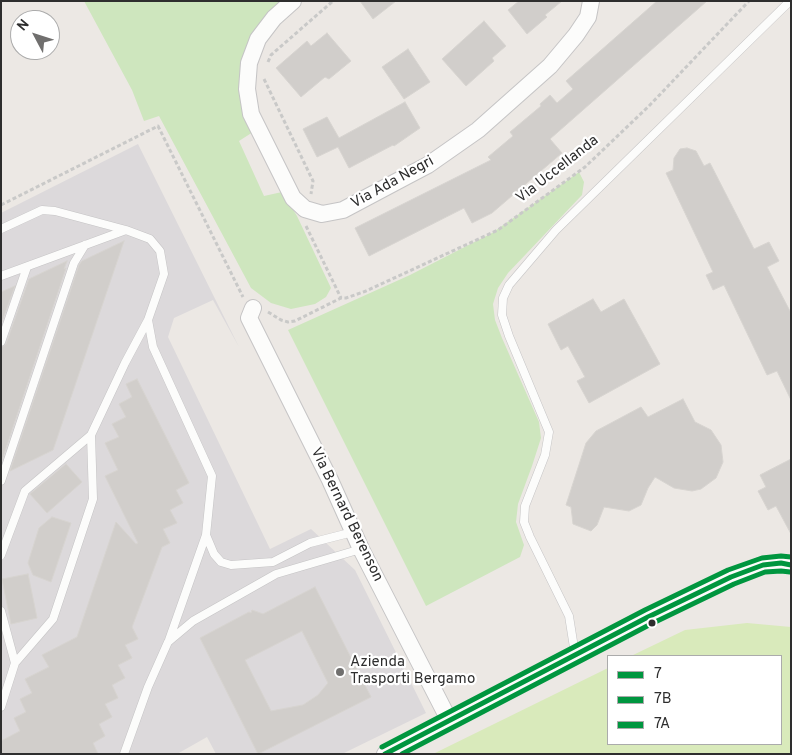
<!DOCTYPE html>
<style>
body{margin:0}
#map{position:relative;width:792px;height:755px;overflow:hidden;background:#ece8e4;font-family:Overpass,sans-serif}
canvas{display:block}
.frame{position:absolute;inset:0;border:2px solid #2e2e2e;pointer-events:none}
.legend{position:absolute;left:607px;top:655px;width:175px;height:90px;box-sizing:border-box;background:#fff;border:1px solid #ababab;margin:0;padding:6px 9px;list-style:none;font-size:15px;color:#2e2e2e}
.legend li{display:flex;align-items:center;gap:10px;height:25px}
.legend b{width:25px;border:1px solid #ababab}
.north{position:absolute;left:10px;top:10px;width:50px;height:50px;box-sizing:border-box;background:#fff;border:1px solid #ababab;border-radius:50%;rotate:310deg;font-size:14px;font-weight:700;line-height:20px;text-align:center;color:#2e2e2e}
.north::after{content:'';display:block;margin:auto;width:18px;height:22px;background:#706f6e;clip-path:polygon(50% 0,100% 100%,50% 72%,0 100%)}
</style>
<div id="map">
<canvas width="792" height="755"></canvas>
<div class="frame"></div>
<ul class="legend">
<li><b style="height:6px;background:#00963f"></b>7</li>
<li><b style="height:6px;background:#00963f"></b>7B</li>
<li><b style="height:6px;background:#00963f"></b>7A</li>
</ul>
<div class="north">N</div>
</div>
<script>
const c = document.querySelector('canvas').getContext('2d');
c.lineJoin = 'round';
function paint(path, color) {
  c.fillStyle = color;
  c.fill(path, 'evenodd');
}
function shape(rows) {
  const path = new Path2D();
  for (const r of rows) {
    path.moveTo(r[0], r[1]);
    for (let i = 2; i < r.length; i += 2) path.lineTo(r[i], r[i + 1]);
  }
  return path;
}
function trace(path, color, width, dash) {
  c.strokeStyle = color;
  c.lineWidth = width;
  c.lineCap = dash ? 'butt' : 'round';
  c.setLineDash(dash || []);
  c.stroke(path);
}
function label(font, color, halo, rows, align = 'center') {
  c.font = font + ' Overpass,sans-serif';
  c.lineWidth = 4.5;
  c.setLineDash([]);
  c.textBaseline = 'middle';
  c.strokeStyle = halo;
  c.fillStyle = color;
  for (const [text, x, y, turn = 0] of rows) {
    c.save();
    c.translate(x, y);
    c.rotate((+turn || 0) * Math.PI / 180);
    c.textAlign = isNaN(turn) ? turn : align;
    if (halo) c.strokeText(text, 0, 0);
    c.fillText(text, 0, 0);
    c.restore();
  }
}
const industrial = shape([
 [138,144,239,347,213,300,174,318,168,337,270,549,311,529,355,570,426,713,342,754,216,754,207,737,177,754,1,754,1,213]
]);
const green = shape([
 [84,1,283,1,251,40,253,132,239,141,264,196,282,192,297,216,331,288,326,297,315,304,291,309,271,303,251,288,159,116,144,121,132,90],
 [579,172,584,182,582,195,508,273,498,288,493,304,495,320,502,338,539,422,541,438,532,466,518,504,516,522,524,545,520,557,426,606,288,330,410,275,492,233]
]);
const pitch = shape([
 [747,623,791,627,791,754,433,754,608,668,608,744,781,744,781,656,631,656,685,630]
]);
const building = shape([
 [360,1,396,1,373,19,360,1],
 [519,1,562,1,545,15,547,17,527,34,508,10,519,1],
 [657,1,707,1,550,139,562,153,492,213,472,223,464,208,369,256,355,228,491,160,488,157,513,136,510,132,541,106,540,104,550,95,557,103,573,89,566,81,657,1],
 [484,21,506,46,492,58,494,61,466,86,442,59,484,21],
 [327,33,351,61,329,79,325,77,301,97,276,68,307,41,311,46,327,33],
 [408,49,430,82,404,99,382,67,408,49],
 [405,102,420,128,394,146,393,145,349,168,338,147,317,157,303,129,327,117,339,138,405,102],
 [687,148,696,151,704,166,710,163,754,249,769,242,779,261,767,267,791,313,791,400,777,371,767,375,724,285,713,290,706,275,713,272,666,173,673,170,674,158,680,149,687,148],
 [124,241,53,450,10,471,79,265,82,261,124,241],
 [67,261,64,269,66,268,1,463,1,348,6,344,29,279,67,261],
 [15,286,1,324,1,292,15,286],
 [593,299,601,312,624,299,660,364,589,403,577,381,585,377,568,346,561,350,548,324,593,299],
 [137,379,189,483,176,490,183,503,170,510,177,523,163,529,170,543,162,547,132,627,138,639,125,645,132,658,118,665,125,678,112,685,118,698,105,704,112,717,99,724,105,736,93,743,98,754,1,754,1,741,20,731,14,718,26,712,20,699,32,693,25,679,49,667,42,655,77,637,116,522,136,544,138,543,105,476,118,470,105,443,119,437,112,424,126,417,119,404,132,397,126,384,137,379],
 [683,399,695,422,711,430,721,445,723,462,716,478,701,489,692,491,674,488,655,477,648,488,641,505,629,511,604,507,597,525,591,531,573,524,571,507,566,505,586,443,596,431,641,407,648,417,683,399],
 [791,459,791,534,776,506,768,510,758,491,766,487,760,475,791,459],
 [66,464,82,482,47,513,30,494,66,464],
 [52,517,71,523,51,582,33,575,28,563,39,528,52,517],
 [28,574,37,618,11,624,2,579,28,574],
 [315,587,371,697,258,754,200,638,249,612,251,613,252,610,263,614,315,587],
 [302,631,328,683,318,695,303,705,271,711,245,660,302,631]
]);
const path = shape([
 [268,62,271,55,333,1],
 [264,79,313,181,311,194],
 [1,205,158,126,243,297],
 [306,226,341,298],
 [268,312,281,320,288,322,295,321,341,298,346,298,366,291,498,230,585,167,649,106,749,1]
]);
const service = shape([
 [1,229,42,210,55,211,126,230],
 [1,276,126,230,150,239,160,251,164,274,148,320,153,347,212,476,206,535,214,554,221,562,231,565,273,562,310,543,353,532],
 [1,342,27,267],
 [1,481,74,263,85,245],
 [1,555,25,491,91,435,125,363,148,320],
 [1,611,15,663,1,707],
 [169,640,206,535],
 [575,654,569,616,530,537,524,522,525,506,545,455,549,432,509,336,502,315,503,298,509,285,556,230,790,1],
 [15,663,53,619,93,499,91,435],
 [124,754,148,687,168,642,193,621,276,574,361,549]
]);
const minor = shape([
 [293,1,274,18,258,39,249,63,247,89,251,114,293,198,305,209,322,214,343,210,407,176,428,165,478,130,550,66,576,35,588,17,591,1],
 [253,308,249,318,330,480,361,549,449,720],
 [385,754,648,617,731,577,763,565,781,563,791,565]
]);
const bus1 = shape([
 [385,754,648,617,731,577,763,565,781,563,791,565]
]);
const bus2 = shape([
 [402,754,651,624,734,584,765,572,781,571,790,572]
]);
const bus3 = shape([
 [382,747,645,610,728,570,762,558,781,556,791,557]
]);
const markers = [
 [652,623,4.5,"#2e2e2e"],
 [340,672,5,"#706f6e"]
];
const streetNames = [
 ["Via Uccellanda",558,170,-38],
 ["Via Ada Negri",393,183,-29],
 ["Via Bernard Berenson",346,515,64]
];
const poiNames = [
 ["Azienda",350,663],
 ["Trasporti Bergamo",350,680]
];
paint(industrial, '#dcd9db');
paint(green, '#cee6be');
paint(pitch, '#d9eabb');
paint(building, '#d1cecb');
trace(building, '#d7d4d0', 1);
trace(service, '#c5c4c5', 9);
trace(minor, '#c5c4c5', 18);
trace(path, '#c9c9c8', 3, [4, 2.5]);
trace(service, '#fcfcfb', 8);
trace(minor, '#fcfcfb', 16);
trace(bus1, '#00963f', 5);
trace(bus2, '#00963f', 5);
trace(bus3, '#00963f', 5);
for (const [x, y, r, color] of markers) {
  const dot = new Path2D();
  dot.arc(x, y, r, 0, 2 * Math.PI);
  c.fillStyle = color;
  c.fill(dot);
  trace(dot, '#fff', 2);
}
label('15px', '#2e2e2e', '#fff', streetNames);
label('15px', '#2e2e2e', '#fff', poiNames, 'left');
</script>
